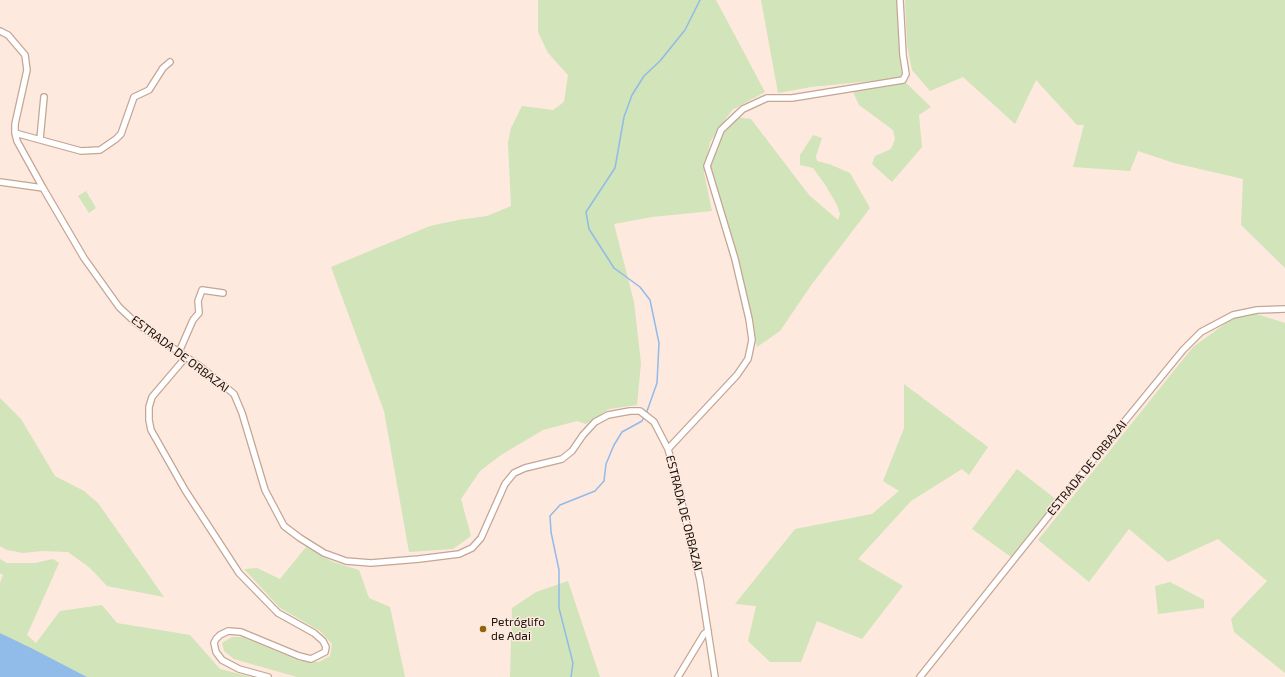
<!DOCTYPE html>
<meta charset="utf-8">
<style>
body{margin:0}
canvas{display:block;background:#fde9de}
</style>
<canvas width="1285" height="677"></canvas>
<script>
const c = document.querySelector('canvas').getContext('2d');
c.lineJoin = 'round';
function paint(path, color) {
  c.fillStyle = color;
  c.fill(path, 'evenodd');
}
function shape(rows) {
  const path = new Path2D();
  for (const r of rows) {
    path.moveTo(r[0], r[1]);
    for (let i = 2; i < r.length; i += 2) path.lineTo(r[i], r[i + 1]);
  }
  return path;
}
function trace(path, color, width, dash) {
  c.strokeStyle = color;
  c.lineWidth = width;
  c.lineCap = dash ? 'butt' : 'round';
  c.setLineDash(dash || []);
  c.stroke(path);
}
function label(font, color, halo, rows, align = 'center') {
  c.font = font + ' "Exo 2",sans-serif';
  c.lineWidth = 3;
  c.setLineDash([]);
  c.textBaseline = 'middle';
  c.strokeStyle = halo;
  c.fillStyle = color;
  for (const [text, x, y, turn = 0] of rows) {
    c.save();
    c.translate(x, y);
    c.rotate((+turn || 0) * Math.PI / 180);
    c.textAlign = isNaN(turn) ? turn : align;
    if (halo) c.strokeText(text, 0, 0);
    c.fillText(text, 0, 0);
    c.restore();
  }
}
const green = shape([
 [538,0,716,0,765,92,732,110,710,142,704,173,712,211,652,217,614,224,634,302,641,363,637,405,609,409,586,424,577,421,543,430,501,455,480,471,461,499,471,536,453,549,409,552,384,411,331,267,430,226,458,220,487,216,511,206,508,142,511,128,522,106,553,110,564,102,568,75,548,53,538,32],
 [761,0,898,0,902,78,811,87,778,93],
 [905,0,1285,0,1285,268,1241,225,1243,179,1174,163,1138,151,1130,171,1073,167,1084,125,1077,125,1036,80,1015,124,963,77,930,91,912,70,907,45],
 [905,82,931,107,919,115,922,147,892,182,872,164,875,156,891,149,895,139,893,130,859,105,852,90],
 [736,117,751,119,809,195,838,220,840,214,837,205,826,186,813,168,800,165,800,155,813,135,822,138,816,156,817,161,829,164,850,173,870,208,812,284,780,331,757,347,740,263,709,162,720,133],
 [86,191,96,208,89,213,78,196],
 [1244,310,1285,323,1285,673,1234,632,1231,619,1267,581,1218,539,1168,562,1129,529,1089,582,1038,540,1193,347],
 [904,384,988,447,969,475,962,469,911,501,858,559,903,586,862,639,817,621,801,662,770,662,748,641,756,606,735,604,795,529,872,514,899,491,883,481,904,428],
 [0,398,21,419,55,476,84,491,98,503,164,597,107,586,90,568,68,552,42,551,23,553,7,550,0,546],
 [1017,469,1057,500,1011,557,972,529],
 [306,547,333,562,359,570,369,598,390,607,405,677,297,677,234,659,224,651,222,643,232,637,242,637,300,661,319,662,330,656,332,644,320,631,280,608,244,569,257,568,280,579],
 [0,559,7,563,35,563,53,559,59,563,27,635,36,643,60,611,102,605,117,623,190,635,220,669,251,677,87,677,0,633,0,583,3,575,0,573],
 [568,581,600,677,510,677,512,608,536,592],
 [1170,582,1204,600,1204,608,1158,614,1155,586]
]);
const water = shape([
 [0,633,33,649,87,677,0,677]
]);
const stream = shape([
 [646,414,657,383,659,343,650,300,640,287,614,268,589,229,586,212,615,168,624,117,632,95,644,76,660,61,685,30,700,0],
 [571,677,573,663,559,608,559,570,551,532,550,516,560,505,595,491,604,481,606,464,614,445,622,432,642,421,644,417]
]);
const street = shape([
 [0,31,8,35,25,55,27,70,15,124,15,133,17,141,43,188,84,258,119,307,136,323,201,367,234,394,242,413,265,490,284,526,300,538,324,553,346,561,371,563,419,559,459,554,472,548,481,538,505,484,514,473,525,468,562,459,572,451,583,435,595,422,608,415,630,411,640,411,654,422,668,449,675,474,700,580,715,677],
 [15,133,81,151,100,150,116,139,121,134,134,97,149,90,163,68,170,62],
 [40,139,44,97],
 [0,182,43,188],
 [179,352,193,320,199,313,198,301,202,290,223,293],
 [186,357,152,397,149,407,149,420,151,430,185,490,239,573,278,613,314,633,323,641,326,647,325,652,311,659,299,656,241,632,228,631,220,635,216,639,214,643,216,652,222,660,239,669,268,677],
 [668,449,737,375,748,359,752,340,749,319,735,259,707,166,721,130,743,109,767,98,792,98,903,80,906,74,903,55,900,0],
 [678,677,704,634,708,631],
 [920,677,1102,449,1183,350,1201,332,1233,315,1257,310,1285,309]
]);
const markers = [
 [483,629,4,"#8f640b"]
];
const streetNames = [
 ["ESTRADA DE ORBAZAI",180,354,37],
 ["ESTRADA DE ORBAZAI",1087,468,-51],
 ["ESTRADA DE ORBAZAI",684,513,76]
];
const poiNames = [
 ["Petróglifo",491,622],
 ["de Adai",491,636]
];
paint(green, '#d2e4b9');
paint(water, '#91bbe8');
trace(stream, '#91bbe8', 1.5);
trace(street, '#c5a594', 8);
trace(street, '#fff', 5.5);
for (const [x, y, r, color] of markers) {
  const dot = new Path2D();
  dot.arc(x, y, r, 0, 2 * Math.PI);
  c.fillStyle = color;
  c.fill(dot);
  trace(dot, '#fde9de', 1.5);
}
label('12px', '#1b100a', '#fde9de', streetNames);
label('12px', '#1b100a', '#fde9de', poiNames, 'left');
</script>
